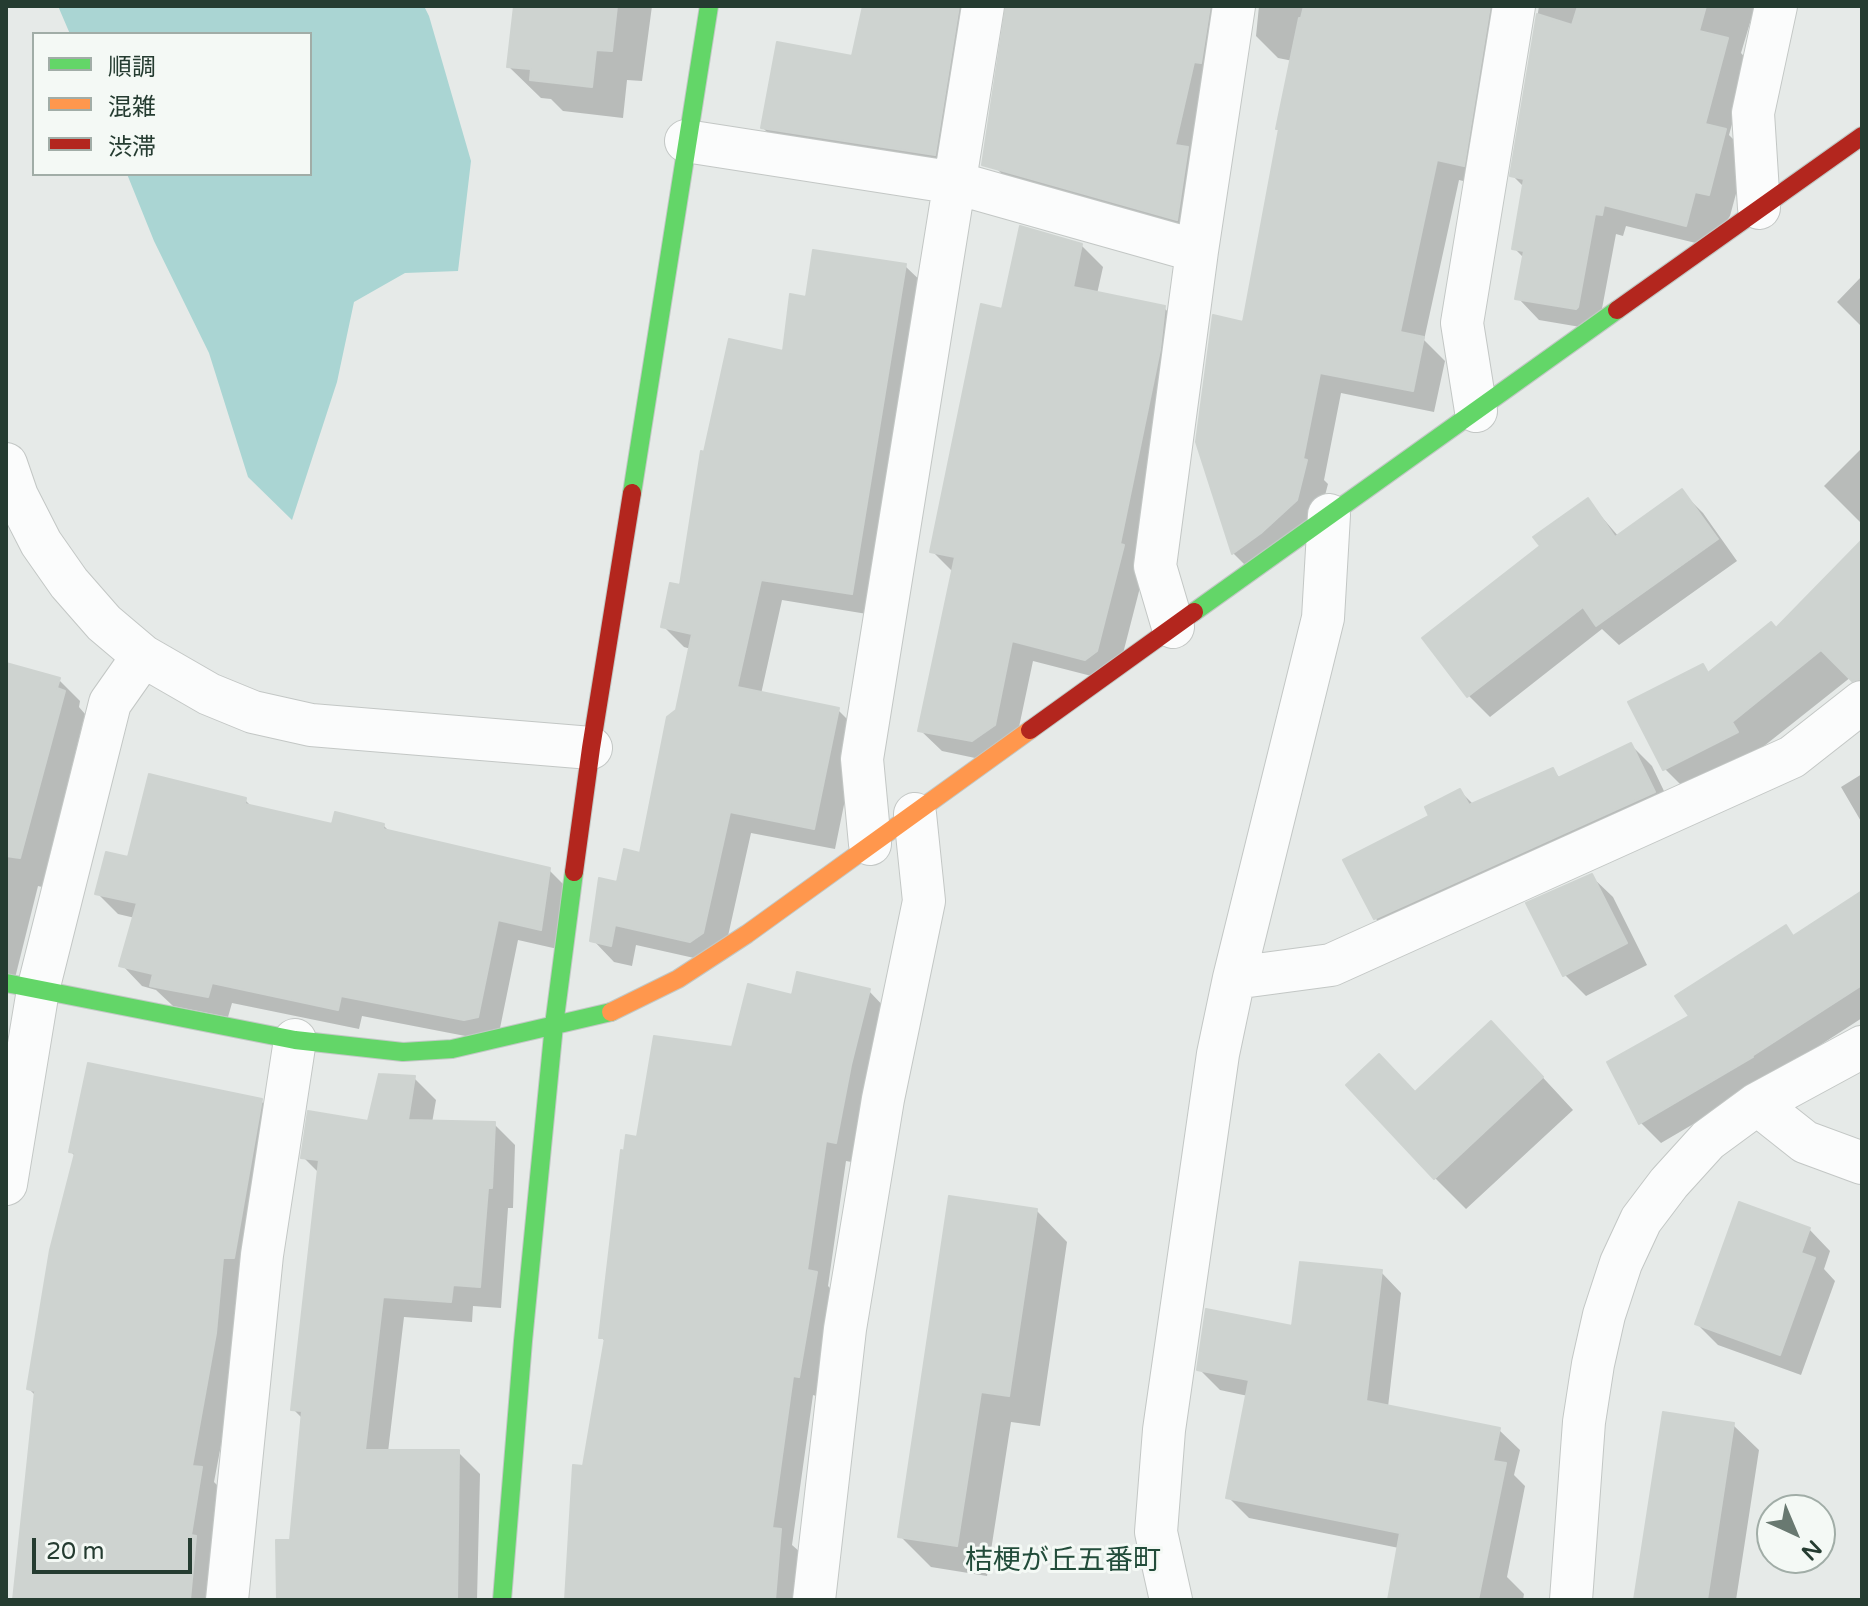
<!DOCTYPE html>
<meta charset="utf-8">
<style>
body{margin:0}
#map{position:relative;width:1868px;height:1606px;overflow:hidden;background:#e6eae8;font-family:"Varela Round","Noto Sans JP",sans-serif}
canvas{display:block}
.frame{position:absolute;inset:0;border:8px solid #253c31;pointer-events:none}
.legend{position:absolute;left:32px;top:32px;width:280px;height:144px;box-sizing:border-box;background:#f4f9f5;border:2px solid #a1ada7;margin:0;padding:10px 14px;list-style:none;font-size:24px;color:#253c31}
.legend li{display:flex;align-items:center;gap:16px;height:40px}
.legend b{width:40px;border:2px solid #a1ada7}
.north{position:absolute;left:1756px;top:1494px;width:80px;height:80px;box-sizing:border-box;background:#f4f9f5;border:2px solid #a1ada7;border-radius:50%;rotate:136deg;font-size:22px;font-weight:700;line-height:32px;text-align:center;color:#253c31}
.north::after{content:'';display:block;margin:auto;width:28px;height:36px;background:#697971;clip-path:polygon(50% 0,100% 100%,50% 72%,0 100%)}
.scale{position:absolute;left:32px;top:1538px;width:160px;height:36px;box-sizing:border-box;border:4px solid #253c31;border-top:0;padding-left:10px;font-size:24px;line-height:28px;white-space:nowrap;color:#253c31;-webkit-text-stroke:6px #f4f9f5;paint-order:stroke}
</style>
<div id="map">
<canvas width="1868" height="1606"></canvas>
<div class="frame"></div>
<ul class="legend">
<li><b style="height:10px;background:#63d668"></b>順調</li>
<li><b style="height:10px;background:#ff974d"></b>混雑</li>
<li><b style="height:10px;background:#b3261e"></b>渋滞</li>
</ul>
<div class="north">N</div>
<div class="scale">20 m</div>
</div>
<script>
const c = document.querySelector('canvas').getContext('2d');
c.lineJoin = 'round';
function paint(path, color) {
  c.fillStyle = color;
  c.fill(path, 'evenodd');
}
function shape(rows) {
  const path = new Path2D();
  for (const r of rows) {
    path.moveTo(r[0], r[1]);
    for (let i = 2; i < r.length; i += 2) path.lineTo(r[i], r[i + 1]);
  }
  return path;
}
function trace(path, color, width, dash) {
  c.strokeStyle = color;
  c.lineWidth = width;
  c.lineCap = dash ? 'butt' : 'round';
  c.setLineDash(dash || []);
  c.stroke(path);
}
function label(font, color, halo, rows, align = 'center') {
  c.font = font + ' "Varela Round","Noto Sans JP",sans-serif';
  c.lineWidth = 6;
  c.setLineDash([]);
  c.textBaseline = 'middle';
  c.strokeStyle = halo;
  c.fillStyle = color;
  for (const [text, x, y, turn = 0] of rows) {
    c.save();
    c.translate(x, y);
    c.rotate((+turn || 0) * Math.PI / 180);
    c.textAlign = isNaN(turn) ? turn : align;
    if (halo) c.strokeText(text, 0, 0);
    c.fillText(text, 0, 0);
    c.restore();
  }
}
const water = shape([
 [58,6,424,6,429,16,471,161,458,271,405,273,354,302,337,382,292,520,248,477,209,353,154,241,127,174,310,174,310,34,70,34]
]);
const shadow = shape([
 [516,6,652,6,642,81,627,80,623,118,563,111,551,99,541,98,509,67],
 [865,6,978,6,949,175,784,149,763,128,854,58],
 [1035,6,1246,6,1198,241,1018,190,996,168],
 [1259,6,1526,6,1485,186,1459,180,1424,340,1445,361,1434,412,1341,393,1324,480,1328,484,1318,522,1255,575,1233,553,1198,442,1245,324,1293,61,1278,58,1256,36],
 [1539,6,1755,6,1741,53,1749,62,1729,135,1747,153,1730,216,1708,246,1626,226,1623,236,1616,234,1598,330,1539,320,1518,298,1525,259,1514,248,1525,188,1513,176],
 [1081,245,1103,267,1097,294,1164,308,1186,329,1145,568,1118,673,1107,680,1033,661,1015,746,994,762,942,751,920,730,954,573,932,551,1004,312],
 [905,266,927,287,873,615,782,600,761,694,838,710,859,731,835,849,751,833,724,954,712,962,636,945,632,966,614,962,593,940,619,884,642,855,677,711,691,649,684,647,663,626,682,588,706,454,784,353,807,299],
 [1862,276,1862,327,1837,302],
 [1862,448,1862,524,1824,486],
 [1682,492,1703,513,1737,561,1619,645,1602,629,1490,717,1468,695,1588,501,1619,537],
 [1862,543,1862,688,1851,677,1759,750,1693,797,1665,769,1631,703,1702,666,1710,674,1777,631],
 [6,665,59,680,80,701,79,707,85,714,42,887,38,886,14,982,6,980],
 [1631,745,1652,766,1675,814,1397,940,1375,918,1431,816,1460,791,1474,805,1553,771,1561,779],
 [1862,774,1862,823,1841,787],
 [245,800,253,808,334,826,384,826,390,832,549,870,570,891,562,950,518,940,498,1038,486,1040,362,1016,359,1029,232,1003,228,1017,173,1006,156,990,142,986,122,965,135,918,118,914,97,893,129,860],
 [1591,876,1613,897,1647,965,1586,996,1565,975],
 [1862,893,1862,1018,1771,1077,1772,1078,1661,1143,1641,1123,1691,1017,1785,928,1795,937],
 [869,991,889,1012,857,1163,846,1161,828,1286,837,1295,819,1397,813,1395,792,1545,800,1552,796,1600,567,1600,606,1342,601,1337,638,1139,734,1049,793,997],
 [1522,1055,1573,1110,1466,1209,1435,1178,1416,1094],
 [414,1078,436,1100,432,1123,494,1124,515,1145,513,1208,508,1208,501,1308,473,1306,472,1322,404,1317,388,1452,458,1452,480,1474,477,1600,279,1600,292,1542,303,1419,293,1409,319,1173,303,1157,369,1124],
 [261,1101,282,1122,214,1482,222,1490,212,1600,15,1600,36,1396,29,1389,76,1157,71,1152],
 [1036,1210,1067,1242,1040,1426,1011,1422,987,1576,931,1567,900,1536],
 [1809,1229,1830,1251,1824,1269,1835,1281,1801,1375,1718,1345,1697,1324],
 [1381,1272,1401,1293,1388,1407,1499,1430,1520,1450,1514,1475,1525,1486,1507,1577,1524,1594,1523,1600,1390,1600,1399,1548,1249,1518,1228,1497,1248,1396,1220,1390,1199,1369,1294,1328],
 [1733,1425,1759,1450,1736,1600,1636,1600]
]);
const building = shape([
 [514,6,617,6,612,51,596,50,592,87,530,80,531,69,507,67,514,6],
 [863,6,959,6,935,155,761,128,777,42,852,56,863,6],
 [1006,6,1210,6,1201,63,1194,62,1175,145,1188,147,1177,220,982,165,1006,6],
 [1304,6,1490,6,1464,166,1437,160,1400,332,1424,337,1413,391,1320,373,1303,459,1307,460,1297,500,1261,533,1232,554,1196,442,1213,315,1243,322,1279,129,1276,129,1299,18,1301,18,1304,6],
 [1578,6,1706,6,1699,31,1728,38,1705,124,1726,129,1709,195,1695,192,1686,226,1604,205,1602,215,1595,214,1578,307,1576,309,1515,299,1524,251,1512,249,1524,179,1510,176,1537,14,1572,25,1578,6],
 [1020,226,1082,244,1073,287,1165,306,1160,350,1120,544,1124,545,1097,651,1085,660,1012,641,995,725,972,741,918,731,955,557,930,552,981,304,1002,309,1020,226],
 [813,250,906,264,852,594,761,580,737,687,839,708,814,829,730,812,703,933,690,942,615,925,611,946,590,941,599,878,617,882,624,849,640,853,667,717,676,710,692,634,661,627,670,583,680,585,701,451,704,452,729,339,783,351,790,294,806,297,813,250],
 [1682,489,1718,539,1596,626,1583,607,1467,697,1422,638,1540,546,1533,537,1588,498,1615,537,1682,489],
 [1862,540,1862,679,1852,681,1821,650,1732,722,1738,732,1663,770,1628,702,1703,664,1708,673,1771,622,1776,628,1862,540],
 [6,663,60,678,57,688,65,691,20,858,6,856,6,663],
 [1631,743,1655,792,1374,919,1343,860,1429,816,1425,807,1460,789,1469,805,1553,768,1558,778,1631,743],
 [149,774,246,798,245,804,332,824,335,812,384,824,383,829,550,868,541,930,498,920,478,1017,464,1020,341,996,338,1010,212,983,208,997,150,986,153,974,119,966,137,903,95,894,106,852,128,857,149,774],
 [1592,874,1627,943,1563,976,1526,903,1592,874],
 [1862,891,1862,985,1752,1056,1753,1057,1639,1124,1607,1062,1689,1016,1675,996,1786,925,1793,936,1862,891],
 [797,972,870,989,851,1065,836,1143,826,1141,807,1270,817,1272,799,1377,793,1376,772,1528,781,1529,775,1600,565,1600,573,1465,583,1466,605,1338,599,1338,621,1150,624,1151,626,1135,637,1137,654,1036,732,1047,748,984,792,995,797,972],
 [1491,1021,1543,1077,1434,1179,1346,1085,1379,1054,1415,1092,1491,1021],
 [88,1063,262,1099,234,1258,223,1258,216,1333,192,1466,202,1467,191,1535,196,1536,190,1600,13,1600,35,1391,27,1389,50,1250,75,1153,69,1152,88,1063],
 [379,1074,415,1076,408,1120,495,1122,492,1188,488,1188,480,1287,453,1285,451,1302,383,1297,365,1450,459,1450,457,1600,277,1600,276,1540,290,1540,302,1411,291,1410,319,1160,301,1158,308,1111,368,1121,379,1074],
 [949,1196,1037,1209,1009,1396,981,1392,957,1546,898,1537,949,1196],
 [1739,1202,1810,1228,1801,1253,1815,1258,1780,1355,1695,1324,1739,1202],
 [1300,1262,1382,1270,1366,1401,1500,1428,1493,1461,1506,1463,1478,1600,1388,1600,1400,1533,1226,1498,1249,1380,1197,1370,1206,1309,1292,1326,1300,1262],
 [1663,1412,1734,1423,1707,1600,1634,1600,1663,1412]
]);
const street = shape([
 [686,141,956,183,1197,251],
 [1759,208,1753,113,1776,6],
 [1476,411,1462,323,1514,6],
 [6,464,17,496,41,543,69,583,104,623,143,656,209,694,253,712,311,725,591,748],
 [1173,627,1155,566,1197,251,1234,6],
 [870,844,862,759,983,6],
 [1234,978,1331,965,1792,757,1862,702],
 [1757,1104,1805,1142,1862,1163],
 [6,1184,38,990,110,703,143,656],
 [227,1600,262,1255,295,1040],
 [814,1600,845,1329,883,1099,924,901,915,814],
 [1171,1600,1156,1532,1164,1430,1218,1054,1234,978,1323,618,1329,515],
 [1571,1600,1584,1422,1593,1364,1604,1315,1621,1263,1641,1220,1669,1183,1708,1140,1757,1104,1862,1047]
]);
const fast = shape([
 [632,493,709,6],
 [1194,612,1617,310],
 [6,983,295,1040,403,1052,452,1049,611,1012],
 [502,1600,523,1341,554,1025,574,872]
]);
const slow = shape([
 [611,1012,678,979,747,934,1030,730]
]);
const jam = shape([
 [1617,310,1862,136],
 [1030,730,1194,612],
 [574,872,591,748,632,493]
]);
const quarterNames = [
 ["桔梗が丘五番町",1063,1562]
];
paint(water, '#aad5d3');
paint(shadow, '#0003');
paint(building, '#ced3d0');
trace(building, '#ced3d0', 2);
trace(street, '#c3c7c5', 44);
trace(fast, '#c2c8c5', 20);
trace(slow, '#c2c8c5', 20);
trace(jam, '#c2c8c5', 20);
trace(street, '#fbfcfc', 42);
trace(fast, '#63d668', 18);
trace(slow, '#ff974d', 18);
trace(jam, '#b3261e', 18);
label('28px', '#224c3a', '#f4f9f5', quarterNames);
</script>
